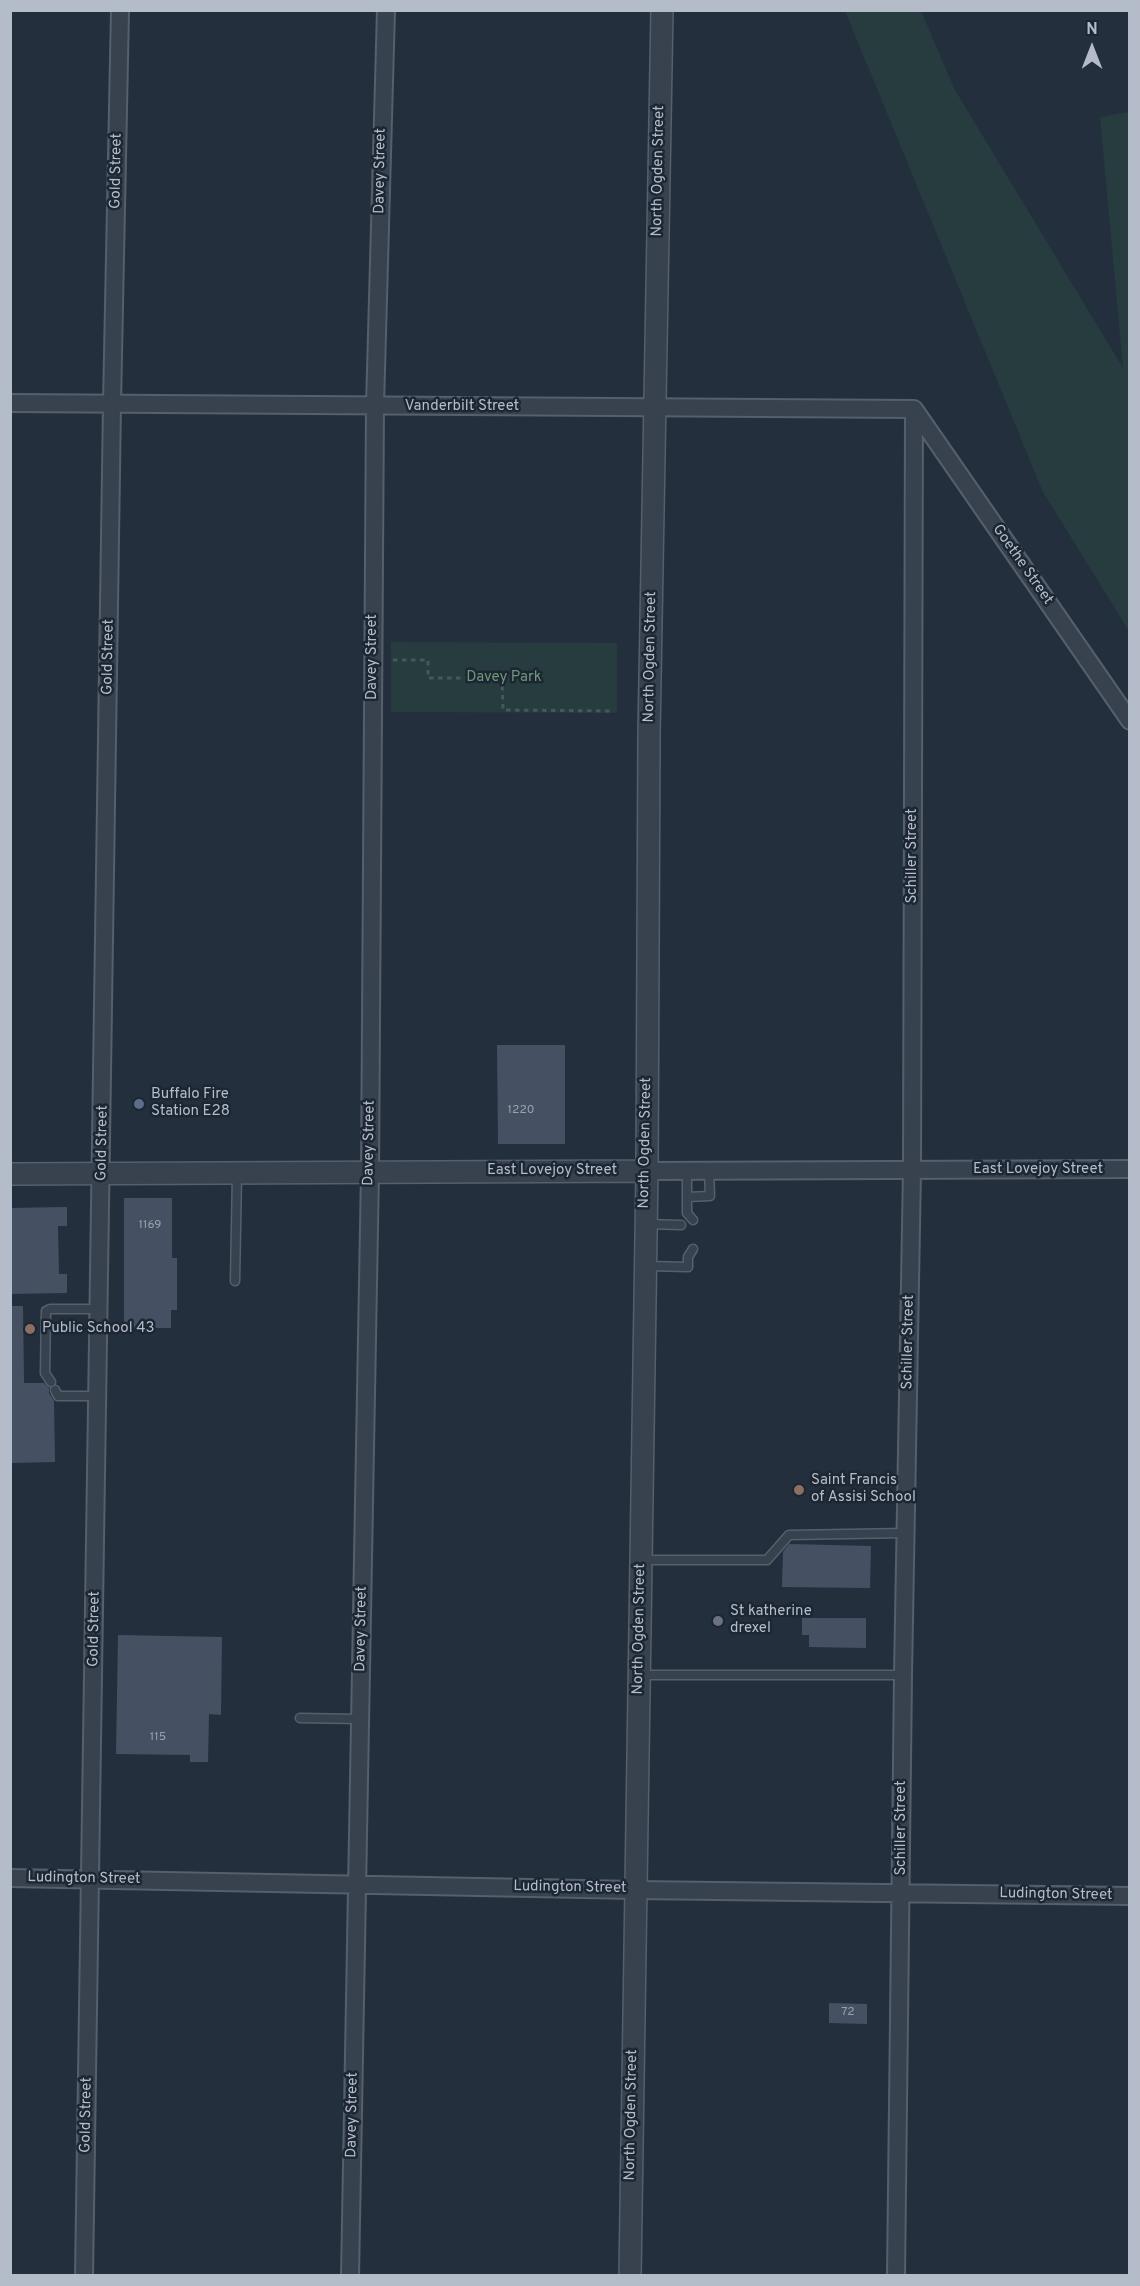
<!DOCTYPE html>
<style>
body{margin:0}
#map{position:relative;width:1140px;height:2286px;overflow:hidden;background:#242f3e;font-family:Overpass,sans-serif}
canvas{display:block}
.frame{position:absolute;inset:0;border:12px solid #b4bcc9;pointer-events:none}
.north{position:absolute;left:1062px;top:18px;width:60px;height:60px;-webkit-text-stroke:4px #1d2633;paint-order:stroke;rotate:0deg;font-size:16px;font-weight:700;line-height:24px;text-align:center;color:#b4bcc9}
.north::after{content:'';display:block;margin:auto;width:21px;height:27px;background:#b4bcc9;clip-path:polygon(50% 0,100% 100%,50% 72%,0 100%)}
</style>
<div id="map">
<canvas width="1140" height="2286"></canvas>
<div class="frame"></div>
<div class="north">N</div>
</div>
<script>
const c = document.querySelector('canvas').getContext('2d');
c.lineJoin = 'round';
function paint(path, color) {
  c.fillStyle = color;
  c.fill(path, 'evenodd');
}
function shape(rows) {
  const path = new Path2D();
  for (const r of rows) {
    path.moveTo(r[0], r[1]);
    for (let i = 2; i < r.length; i += 2) path.lineTo(r[i], r[i + 1]);
  }
  return path;
}
function trace(path, color, width, dash) {
  c.strokeStyle = color;
  c.lineWidth = width;
  c.lineCap = dash ? 'butt' : 'round';
  c.setLineDash(dash || []);
  c.stroke(path);
}
function label(font, color, halo, rows, align = 'center') {
  c.font = font + ' Overpass,sans-serif';
  c.lineWidth = 5;
  c.setLineDash([]);
  c.textBaseline = 'middle';
  c.strokeStyle = halo;
  c.fillStyle = color;
  for (const [text, x, y, turn = 0] of rows) {
    c.save();
    c.translate(x, y);
    c.rotate((+turn || 0) * Math.PI / 180);
    c.textAlign = isNaN(turn) ? turn : align;
    if (halo) c.strokeText(text, 0, 0);
    c.fillText(text, 0, 0);
    c.restore();
  }
}
const green = shape([
 [845,11,921,11,955,90,1123,368,1100,117,1129,112,1129,631,1043,492],
 [391,642,617,643,617,713,391,712]
]);
const building = shape([
 [497,1045,565,1045,565,1144,498,1144],
 [124,1198,172,1198,172,1258,177,1258,177,1310,171,1310,171,1328,124,1328],
 [67,1207,67,1226,58,1226,59,1274,67,1274,67,1293,10,1294,10,1208],
 [10,1306,23,1306,24,1383,44,1383,49,1388,49,1393,54,1401,55,1462,10,1463],
 [789,1544,871,1546,870,1588,782,1587,783,1552],
 [802,1618,866,1618,866,1648,809,1647,809,1635,802,1635],
 [118,1635,222,1637,221,1715,209,1714,208,1762,190,1762,190,1755,116,1754],
 [829,2003,867,2004,867,2024,829,2023]
]);
const path = shape([
 [393,660,428,660,428,678,502,678,503,710,614,711]
]);
const service = shape([
 [687,1171,687,1213,693,1220],
 [687,1197,710,1196,709,1171],
 [645,1224,681,1225],
 [647,1266,688,1267,688,1257,693,1249],
 [235,1281,237,1174],
 [51,1382,45,1373,46,1311,50,1309,100,1309],
 [55,1390,58,1396,98,1396],
 [641,1560,767,1560,789,1535,906,1533],
 [640,1675,903,1675],
 [300,1718,360,1719]
]);
const minor = shape([
 [10,403,914,409],
 [914,409,1130,721],
 [647,1171,1130,1169],
 [10,1878,635,1890,1130,1896],
 [84,2276,112,404,120,10],
 [350,2276,370,1172,375,406,386,10],
 [896,2276,903,1675,912,1170,914,409]
]);
const tertiary = shape([
 [10,1174,647,1171],
 [630,2276,647,1171,649,734,662,10]
]);
const markers = [
 [139,1104,6,"#5c6f8a"],
 [30,1329,6,"#8d6e63"],
 [799,1490,6,"#8d6e63"],
 [718,1621,6,"#6b7280"]
];
const numberNames = [
 ["1220",521,1111],
 ["1169",150,1226],
 ["115",158,1738],
 ["72",848,2013]
];
const streetNames = [
 ["Gold Street",117,171,-89],
 ["Davey Street",381,171,-89],
 ["North Ogden Street",659,171,-89],
 ["Vanderbilt Street",462,407],
 ["Goethe Street",1022,565,55],
 ["Gold Street",109,657,-89],
 ["Davey Street",373,657,-90],
 ["North Ogden Street",651,657,-89],
 ["Schiller Street",913,856,-90],
 ["Gold Street",103,1143,-89],
 ["Davey Street",370,1143,-89],
 ["North Ogden Street",646,1143,-89],
 ["East Lovejoy Street",1038,1170],
 ["East Lovejoy Street",552,1171],
 ["Schiller Street",909,1342,-89],
 ["Gold Street",95,1629,-89],
 ["Davey Street",362,1629,-89],
 ["North Ogden Street",640,1629,-89],
 ["Schiller Street",902,1828,-90],
 ["Ludington Street",84,1879,1],
 ["Ludington Street",570,1888,1],
 ["Ludington Street",1056,1895,1],
 ["Gold Street",87,2115,-89],
 ["Davey Street",353,2115,-89],
 ["North Ogden Street",632,2115,-89]
];
const parkNames = [
 ["Davey Park",504,678]
];
const poiNames = [
 ["Buffalo Fire",151,1095],
 ["Station E28",151,1112],
 ["Public School 43",42,1329],
 ["Saint Francis",811,1481],
 ["of Assisi School",811,1498],
 ["St katherine",730,1612],
 ["drexel",730,1629]
];
paint(green, '#263c3f');
paint(building, '#455162');
trace(service, '#565f6c', 11);
trace(minor, '#565f6c', 20);
trace(tertiary, '#565f6c', 24);
trace(path, '#44595c', 3, [4.5, 4.5]);
trace(service, '#38414e', 8);
trace(minor, '#38414e', 16);
trace(tertiary, '#38414e', 21);
for (const [x, y, r, color] of markers) {
  const dot = new Path2D();
  dot.arc(x, y, r, 0, 2 * Math.PI);
  c.fillStyle = color;
  c.fill(dot);
  trace(dot, '#1d2633', 2);
}
label('12px', '#98a1af', null, numberNames);
label('15px', '#b4bcc9', '#1d2633', streetNames);
label('15px', '#6b9a76', '#1d2633', parkNames);
label('15px', '#b4bcc9', '#1d2633', poiNames, 'left');
</script>
